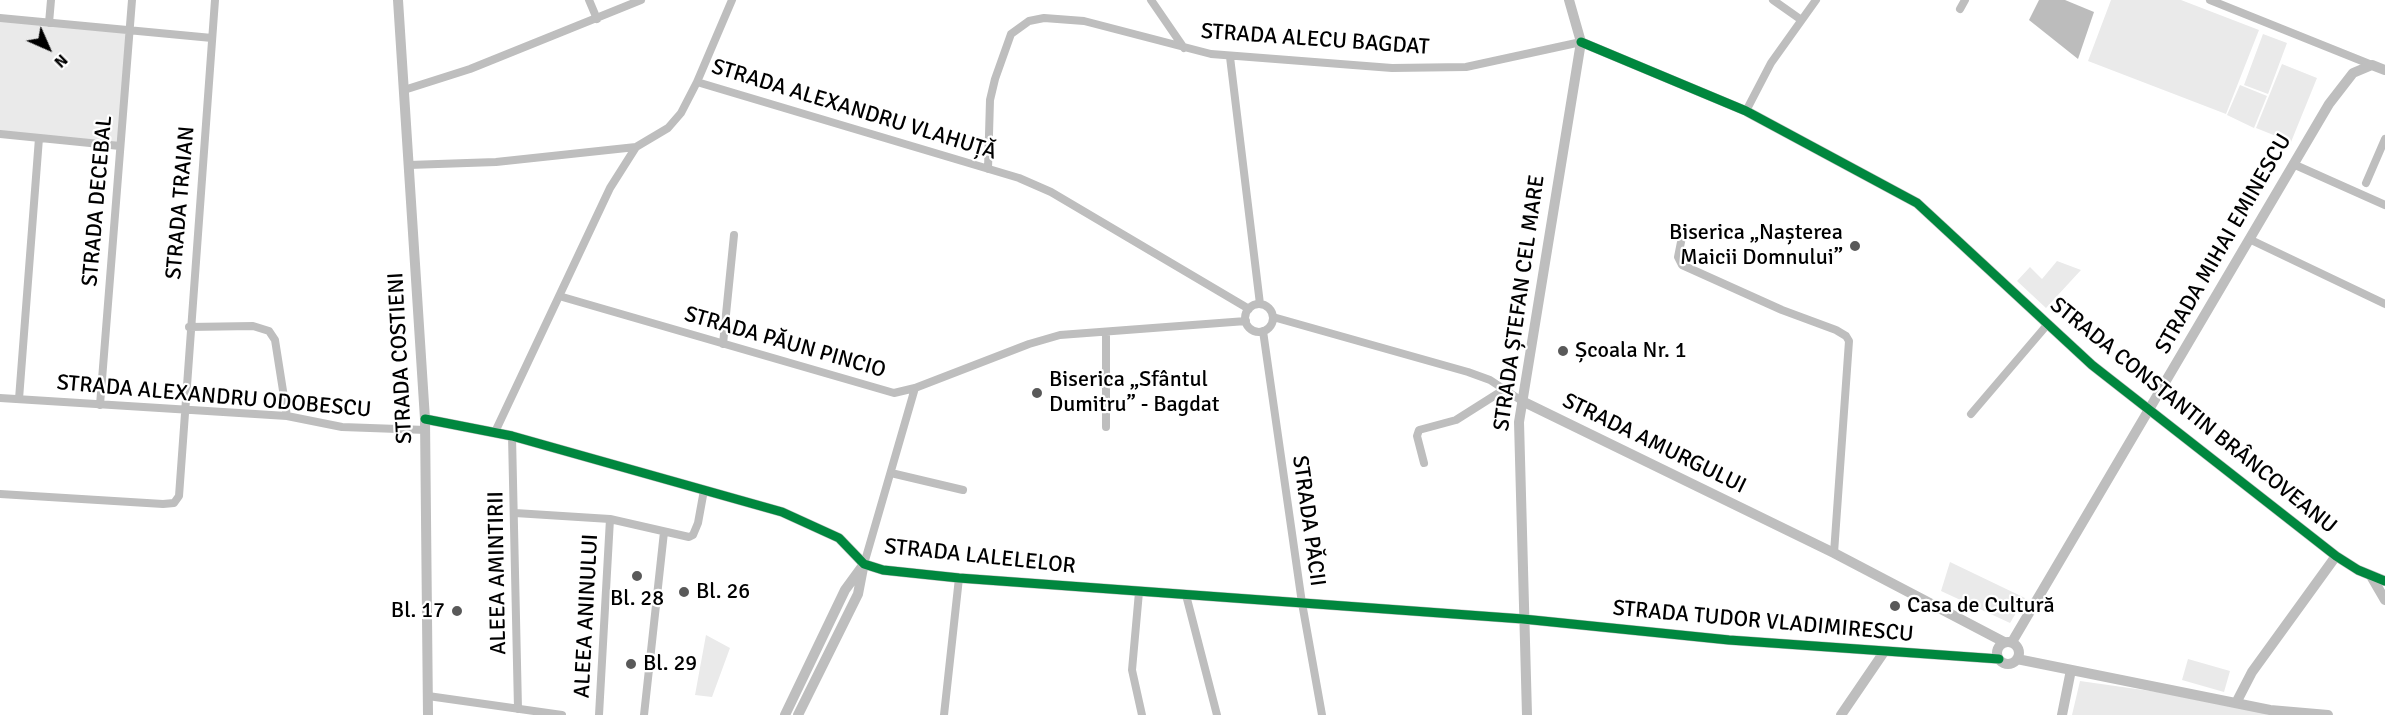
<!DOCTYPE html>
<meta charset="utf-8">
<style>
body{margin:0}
#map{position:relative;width:2385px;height:715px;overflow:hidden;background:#fff;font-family:Signika,sans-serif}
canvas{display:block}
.north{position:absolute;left:18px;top:18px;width:60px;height:60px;-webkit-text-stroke:4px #fff;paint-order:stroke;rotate:135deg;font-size:16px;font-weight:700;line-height:24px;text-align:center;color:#000}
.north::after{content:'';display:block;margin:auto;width:21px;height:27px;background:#000;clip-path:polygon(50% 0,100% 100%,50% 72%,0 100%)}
</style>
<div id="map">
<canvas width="2385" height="715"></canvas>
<div class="north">N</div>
</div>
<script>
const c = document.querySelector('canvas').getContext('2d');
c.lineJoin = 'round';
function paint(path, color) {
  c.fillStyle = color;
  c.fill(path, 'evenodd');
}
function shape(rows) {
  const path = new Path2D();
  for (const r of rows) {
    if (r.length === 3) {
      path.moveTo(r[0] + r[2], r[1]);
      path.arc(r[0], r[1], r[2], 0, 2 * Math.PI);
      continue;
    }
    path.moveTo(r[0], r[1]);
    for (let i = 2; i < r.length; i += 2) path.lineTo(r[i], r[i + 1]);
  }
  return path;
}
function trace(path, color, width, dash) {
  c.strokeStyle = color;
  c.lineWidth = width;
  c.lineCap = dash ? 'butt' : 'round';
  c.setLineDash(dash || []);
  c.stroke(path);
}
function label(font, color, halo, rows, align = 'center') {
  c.font = font + ' Signika,sans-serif';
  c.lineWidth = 4.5;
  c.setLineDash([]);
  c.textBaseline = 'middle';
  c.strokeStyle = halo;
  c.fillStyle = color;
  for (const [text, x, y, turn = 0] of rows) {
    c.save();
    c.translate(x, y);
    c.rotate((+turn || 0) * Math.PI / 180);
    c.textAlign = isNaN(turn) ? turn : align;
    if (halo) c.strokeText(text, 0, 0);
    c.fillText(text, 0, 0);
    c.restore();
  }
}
const green = shape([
 [2111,0,2181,0,2259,30,2226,114,2088,61],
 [0,18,128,33,118,144,0,134],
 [2263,34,2287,43,2268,94,2244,85],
 [2282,64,2317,78,2291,142,2256,128],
 [2240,85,2267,96,2254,128,2227,115],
 [2057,261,2081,270,2046,308,2017,281,2030,267,2042,279],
 [1950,562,2025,598,2010,623,1941,591],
 [706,635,730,648,712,697,695,695],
 [2188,659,2230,671,2224,692,2182,680],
 [2080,681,2228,702,2269,715,2072,715]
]);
const water = shape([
 [2039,0,2065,0,2094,12,2078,59,2029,20]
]);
const minor = shape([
 [589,0,597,19],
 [1151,0,1184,48],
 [1773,0,1800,19],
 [2210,0,2372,65],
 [1960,9,1965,0],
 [0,18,212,38],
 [49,23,51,0],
 [1230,57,1260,304],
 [697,82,732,0],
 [404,90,470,69,641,0],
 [1746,111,1771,63,1816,0],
 [0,134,120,146],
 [2293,164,2385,205],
 [409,165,496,162,636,147,668,128,681,113,697,82,1019,178,1051,192,1249,309],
 [988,169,990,100,995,79,1011,34,1029,21,1044,18,1084,21,1211,54,1392,68,1466,67,1581,42],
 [2366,183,2385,139],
 [1683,232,1678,257,1682,265,1782,310,1836,330,1846,336,1849,341,1834,553],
 [2249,239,2385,304],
 [559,296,894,393,915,388,1029,344,1060,335,1246,321],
 [1259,318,14],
 [1273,317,1468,372,1490,380,1522,401],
 [189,327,253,326,269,331,275,340,287,416],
 [1263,331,1302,603,1322,715],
 [723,344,734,235],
 [0,398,287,416,342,427,426,430],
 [19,399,39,138],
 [100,405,132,0],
 [1971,414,2047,325],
 [1106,427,1106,332],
 [495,432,610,188,636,147],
 [512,436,518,709],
 [1424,463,1417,436,1419,430,1456,420,1505,389],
 [891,473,963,490],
 [0,494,163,504,174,503,179,496,215,0],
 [515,513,610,519,689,537,693,535,698,523,704,490],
 [864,564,915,388],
 [1139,592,1132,670,1142,715],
 [1186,595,1217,715],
 [428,696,562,715],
 [599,715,610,519],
 [644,715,664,532],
 [944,715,959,578]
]);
const tertiary = shape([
 [398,0,425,419,428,715],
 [1581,42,1746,111,1917,203,2092,365,2336,556,2358,570,2385,581],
 [1522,401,1834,553,2004,642],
 [425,419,512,436,782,512,839,538,864,564,883,570,959,578,1523,619,1729,640,1999,659],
 [2371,576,2385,600],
 [2008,653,11],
 [2012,642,2329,104,2353,73,2372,65,2385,70],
 [2017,659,2270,710,2328,715],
 [2236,703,2252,672,2336,556],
 [785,715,845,590,864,564],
 [798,715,858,594,863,568],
 [1527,715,1519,422,1581,42,1569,0],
 [1841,715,1884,652],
 [2062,715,2071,670]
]);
const cycleway = shape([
 [1581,42,1746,111,1917,203,2092,365,2336,556,2358,570,2385,581],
 [425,419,512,436,782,512,839,538,864,564,883,570,959,578,1523,619,1729,640,1999,659]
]);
const markers = [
 [1855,246,6,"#595959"],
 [1563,351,6,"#595959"],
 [1037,393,6,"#595959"],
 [637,576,6,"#595959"],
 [684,592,6,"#595959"],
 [1895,606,6,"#595959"],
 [457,611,6,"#595959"],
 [631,664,6,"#595959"]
];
const streetNames = [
 ["STRADA ALECU BAGDAT",1315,40,4],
 ["STRADA ALEXANDRU VLAHUȚĂ",854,110,17],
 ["STRADA DECEBAL",98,201,-85],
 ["STRADA TRAIAN",181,203,-85],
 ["STRADA MIHAI EMINESCU",2224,244,-60],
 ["STRADA ȘTEFAN CEL MARE",1520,303,-82],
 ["STRADA PĂUN PINCIO",785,343,16],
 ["STRADA COSTIENI",401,358,-93],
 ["STRADA ALEXANDRU ODOBESCU",214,397,5],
 ["STRADA CONSTANTIN BRÂNCOVEANU",2193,416,39],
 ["STRADA AMURGULUI",1654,444,26],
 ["STRADA PĂCII",1308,521,82],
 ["STRADA LALELELOR",980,557,6],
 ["ALEEA AMINTIRII",498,573,-91],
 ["ALEEA ANINULUI",587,616,-87],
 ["STRADA TUDOR VLADIMIRESCU",1763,622,5]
];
const poiNames = [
 ["Biserica „Nașterea",1843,233,"right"],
 ["Maicii Domnului”",1843,258,"right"],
 ["Școala Nr. 1",1575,351],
 ["Biserica „Sfântul",1049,380],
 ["Dumitru” - Bagdat",1049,405],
 ["Bl. 26",696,592],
 ["Bl. 28",637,599,"center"],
 ["Casa de Cultură",1907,606],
 ["Bl. 17",445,611,"right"],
 ["Bl. 29",643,664]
];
paint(green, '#eaeaea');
paint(water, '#bcbcbc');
trace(minor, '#bebebe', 8);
trace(tertiary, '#bebebe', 10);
trace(cycleway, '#00873e', 9);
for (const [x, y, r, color] of markers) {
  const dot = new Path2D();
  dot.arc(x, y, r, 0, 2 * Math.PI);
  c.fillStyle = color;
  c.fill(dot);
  trace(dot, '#fff', 2);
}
label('22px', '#000', '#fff', streetNames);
label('22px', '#000', '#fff', poiNames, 'left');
</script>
